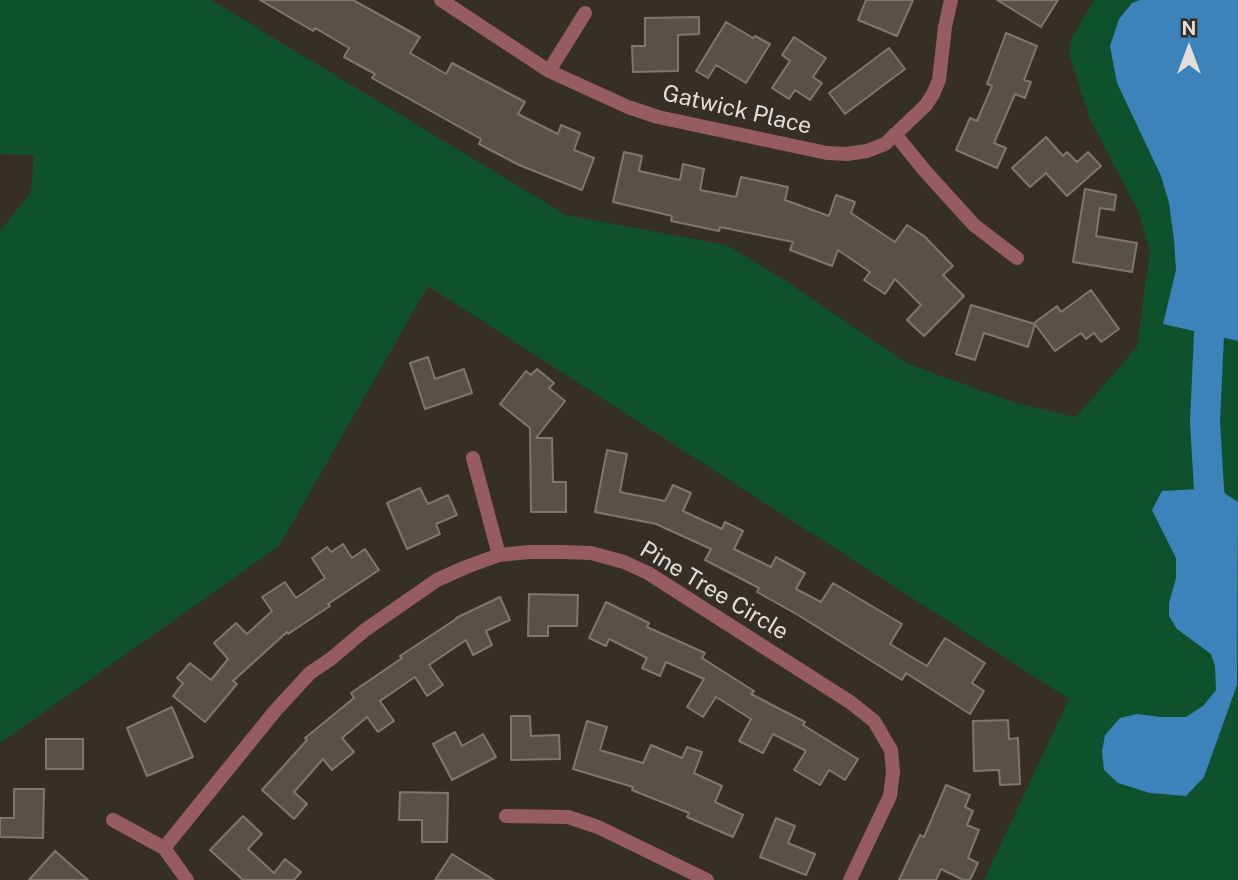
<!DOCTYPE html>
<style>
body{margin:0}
#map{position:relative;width:1238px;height:880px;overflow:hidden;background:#362f28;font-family:"Public Sans",sans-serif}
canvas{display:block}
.north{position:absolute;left:1154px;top:14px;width:70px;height:70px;-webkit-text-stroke:5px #362f28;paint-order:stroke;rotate:0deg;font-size:19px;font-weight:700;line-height:28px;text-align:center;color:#e2ded9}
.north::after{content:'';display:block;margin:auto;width:24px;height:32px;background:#e2ded9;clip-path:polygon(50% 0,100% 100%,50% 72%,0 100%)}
</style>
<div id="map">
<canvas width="1238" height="880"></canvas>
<div class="north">N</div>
</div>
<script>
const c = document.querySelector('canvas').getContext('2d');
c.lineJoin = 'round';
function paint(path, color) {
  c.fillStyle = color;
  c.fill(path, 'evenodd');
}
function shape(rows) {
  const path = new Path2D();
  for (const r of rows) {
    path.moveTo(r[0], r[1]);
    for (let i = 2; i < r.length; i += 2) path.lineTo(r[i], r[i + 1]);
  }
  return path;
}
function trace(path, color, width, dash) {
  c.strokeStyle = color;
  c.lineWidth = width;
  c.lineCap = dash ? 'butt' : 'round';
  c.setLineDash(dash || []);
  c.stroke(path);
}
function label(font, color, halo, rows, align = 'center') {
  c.font = font + ' "Public Sans",sans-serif';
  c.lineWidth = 5;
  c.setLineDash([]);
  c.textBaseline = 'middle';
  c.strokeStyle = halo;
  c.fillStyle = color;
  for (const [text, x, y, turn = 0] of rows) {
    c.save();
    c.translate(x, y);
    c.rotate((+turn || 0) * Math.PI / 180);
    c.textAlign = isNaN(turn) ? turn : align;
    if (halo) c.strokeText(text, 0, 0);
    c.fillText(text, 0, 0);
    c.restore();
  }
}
const green = shape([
 [0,0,211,0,566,215,726,245,783,279,908,364,1016,403,1076,417,1137,347,1150,251,1138,211,1091,121,1069,54,1071,40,1094,0,1238,0,1238,880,984,880,1069,699,428,286,279,546,0,743,0,231,31,192,34,155,0,154]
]);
const water = shape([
 [1140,0,1238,0,1238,341,1163,324,1176,270,1174,240,1169,203,1161,176,1117,83,1110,46,1119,19,1132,3],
 [1201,489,1223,492,1238,502,1237,685,1204,777,1186,796,1150,793,1118,783,1104,770,1102,752,1105,735,1120,718,1137,714,1160,717,1186,717,1203,706,1216,690,1215,666,1211,654,1177,629,1169,616,1169,603,1176,578,1176,558,1152,510,1162,491]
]);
const river = shape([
 [1215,295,1209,334,1205,422,1209,490,1215,531]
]);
const building = shape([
 [260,0,353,0,420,37,410,53,446,74,452,63,525,102,518,114,558,134,561,125,580,133,574,150,594,158,582,190,519,165,479,144,481,139,372,78,375,74,344,57,349,48,315,28,313,31,260,0],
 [866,0,913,0,897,36,858,20,866,0],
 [997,0,1058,0,1041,27,997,0],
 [699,17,699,34,678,35,678,71,633,72,632,46,645,46,645,18,699,17],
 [726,22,753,38,755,36,770,44,746,83,716,65,708,78,696,71,726,22],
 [1006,33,1037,46,1024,80,1031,82,1025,98,1015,94,994,143,1006,148,997,168,956,150,970,118,977,121,992,86,987,84,1006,33],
 [794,37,826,58,813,77,822,83,810,100,795,90,789,99,772,88,790,61,782,55,794,37],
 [889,48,905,69,845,114,829,93,889,48],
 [1046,137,1063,156,1067,152,1077,162,1088,152,1101,166,1067,196,1046,173,1030,187,1012,168,1046,137],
 [624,152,642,156,639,171,680,180,683,164,704,169,700,190,736,197,741,177,788,187,785,200,829,216,836,195,855,202,851,213,895,242,907,225,924,236,953,266,943,275,964,296,924,336,907,320,921,305,895,279,885,294,864,280,870,272,838,250,832,266,790,250,793,242,720,227,719,231,671,221,672,216,613,202,624,152],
 [1085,189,1116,195,1114,210,1100,208,1096,236,1137,243,1132,272,1073,262,1085,189],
 [1091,290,1119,329,1101,342,1094,333,1086,339,1081,333,1055,351,1034,323,1057,306,1061,312,1091,290],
 [971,305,1035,324,1028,347,984,333,975,360,956,354,971,305],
 [428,357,435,379,464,369,472,393,425,409,410,363,428,357],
 [537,369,554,383,549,388,565,401,536,438,552,438,553,482,566,482,566,512,531,512,530,428,500,404,526,371,531,375,537,369],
 [607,450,627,454,620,492,665,501,673,485,691,493,683,511,722,529,725,522,743,531,734,549,771,567,776,557,805,573,796,589,821,602,833,583,902,624,890,644,927,666,945,638,985,663,972,683,984,691,970,714,906,673,902,680,798,615,757,592,759,588,705,560,711,549,656,524,595,512,607,450],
 [420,488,428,504,448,495,457,515,436,524,440,534,407,549,387,503,420,488],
 [343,544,352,558,365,549,379,570,328,604,330,606,288,634,287,632,233,681,237,684,205,722,173,696,183,683,177,678,190,663,211,680,228,659,214,643,236,623,247,634,272,611,262,597,285,582,296,598,325,578,312,558,327,547,331,552,343,544],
 [529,594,578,595,577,626,548,626,548,636,528,636,529,594],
 [500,597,510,620,486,631,492,645,473,655,466,640,429,665,443,685,427,696,415,677,380,701,394,721,378,732,367,717,342,738,354,752,332,770,323,759,294,792,307,804,294,819,262,790,307,740,305,738,354,698,351,693,402,658,400,656,456,619,456,618,500,597],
 [606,602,649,623,647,627,705,653,702,658,754,691,751,694,805,722,803,725,858,759,845,780,829,770,820,785,794,770,806,751,773,734,763,753,739,741,751,719,716,697,703,717,687,707,704,679,666,662,660,676,642,668,647,658,609,639,606,646,589,638,606,602],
 [172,707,193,757,147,776,127,728,172,707],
 [511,716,530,716,531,736,559,735,560,759,511,760,511,716],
 [1008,720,1009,739,1018,738,1020,784,1000,785,999,770,974,771,973,721,1008,720],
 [587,721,607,727,600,750,643,763,651,745,682,758,687,747,702,752,694,773,722,786,715,802,743,815,733,837,687,817,689,813,632,790,633,787,573,769,587,721],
 [455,732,462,746,483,734,496,757,452,780,433,744,455,732],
 [46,739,83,739,83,769,46,769,46,739],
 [946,785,970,795,965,807,973,811,967,825,979,830,968,858,978,863,970,880,963,880,941,869,936,880,899,880,920,835,924,837,946,785],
 [14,789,44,789,43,838,0,837,0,818,14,818,14,789],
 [400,792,448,793,447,842,422,842,422,820,399,820,400,792],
 [243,816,262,834,248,849,274,873,285,859,301,872,294,880,243,880,210,850,243,816],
 [776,818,795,826,788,843,815,854,806,875,760,857,776,818],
 [55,851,88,880,29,880,55,851],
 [452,854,494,880,435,880,452,854]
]);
const minor = shape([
 [441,0,549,71,628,107,658,117,827,153,847,154,867,151,885,144,926,105,933,94,939,80,945,27,951,0],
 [549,71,585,13],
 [895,134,925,171,974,225,1017,258],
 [473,458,499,555],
 [506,816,568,817,598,827,707,880],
 [113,820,164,848,187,880],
 [164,848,275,711,310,673,332,658,365,630,437,580,466,567,499,555,529,552,562,552,591,553,624,562,648,573,850,702,874,721,891,750,893,772,890,796,850,880]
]);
const streetNames = [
 ["Gatwick Place",737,110,13],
 ["Pine Tree Circle",714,591,31]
];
paint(green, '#0f512c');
paint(water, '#3b83ba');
trace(river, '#3b83ba', 30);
paint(building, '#58514a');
trace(building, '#7e776f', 2);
trace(minor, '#965c61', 14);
label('23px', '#e2ded9', '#362f28', streetNames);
</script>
